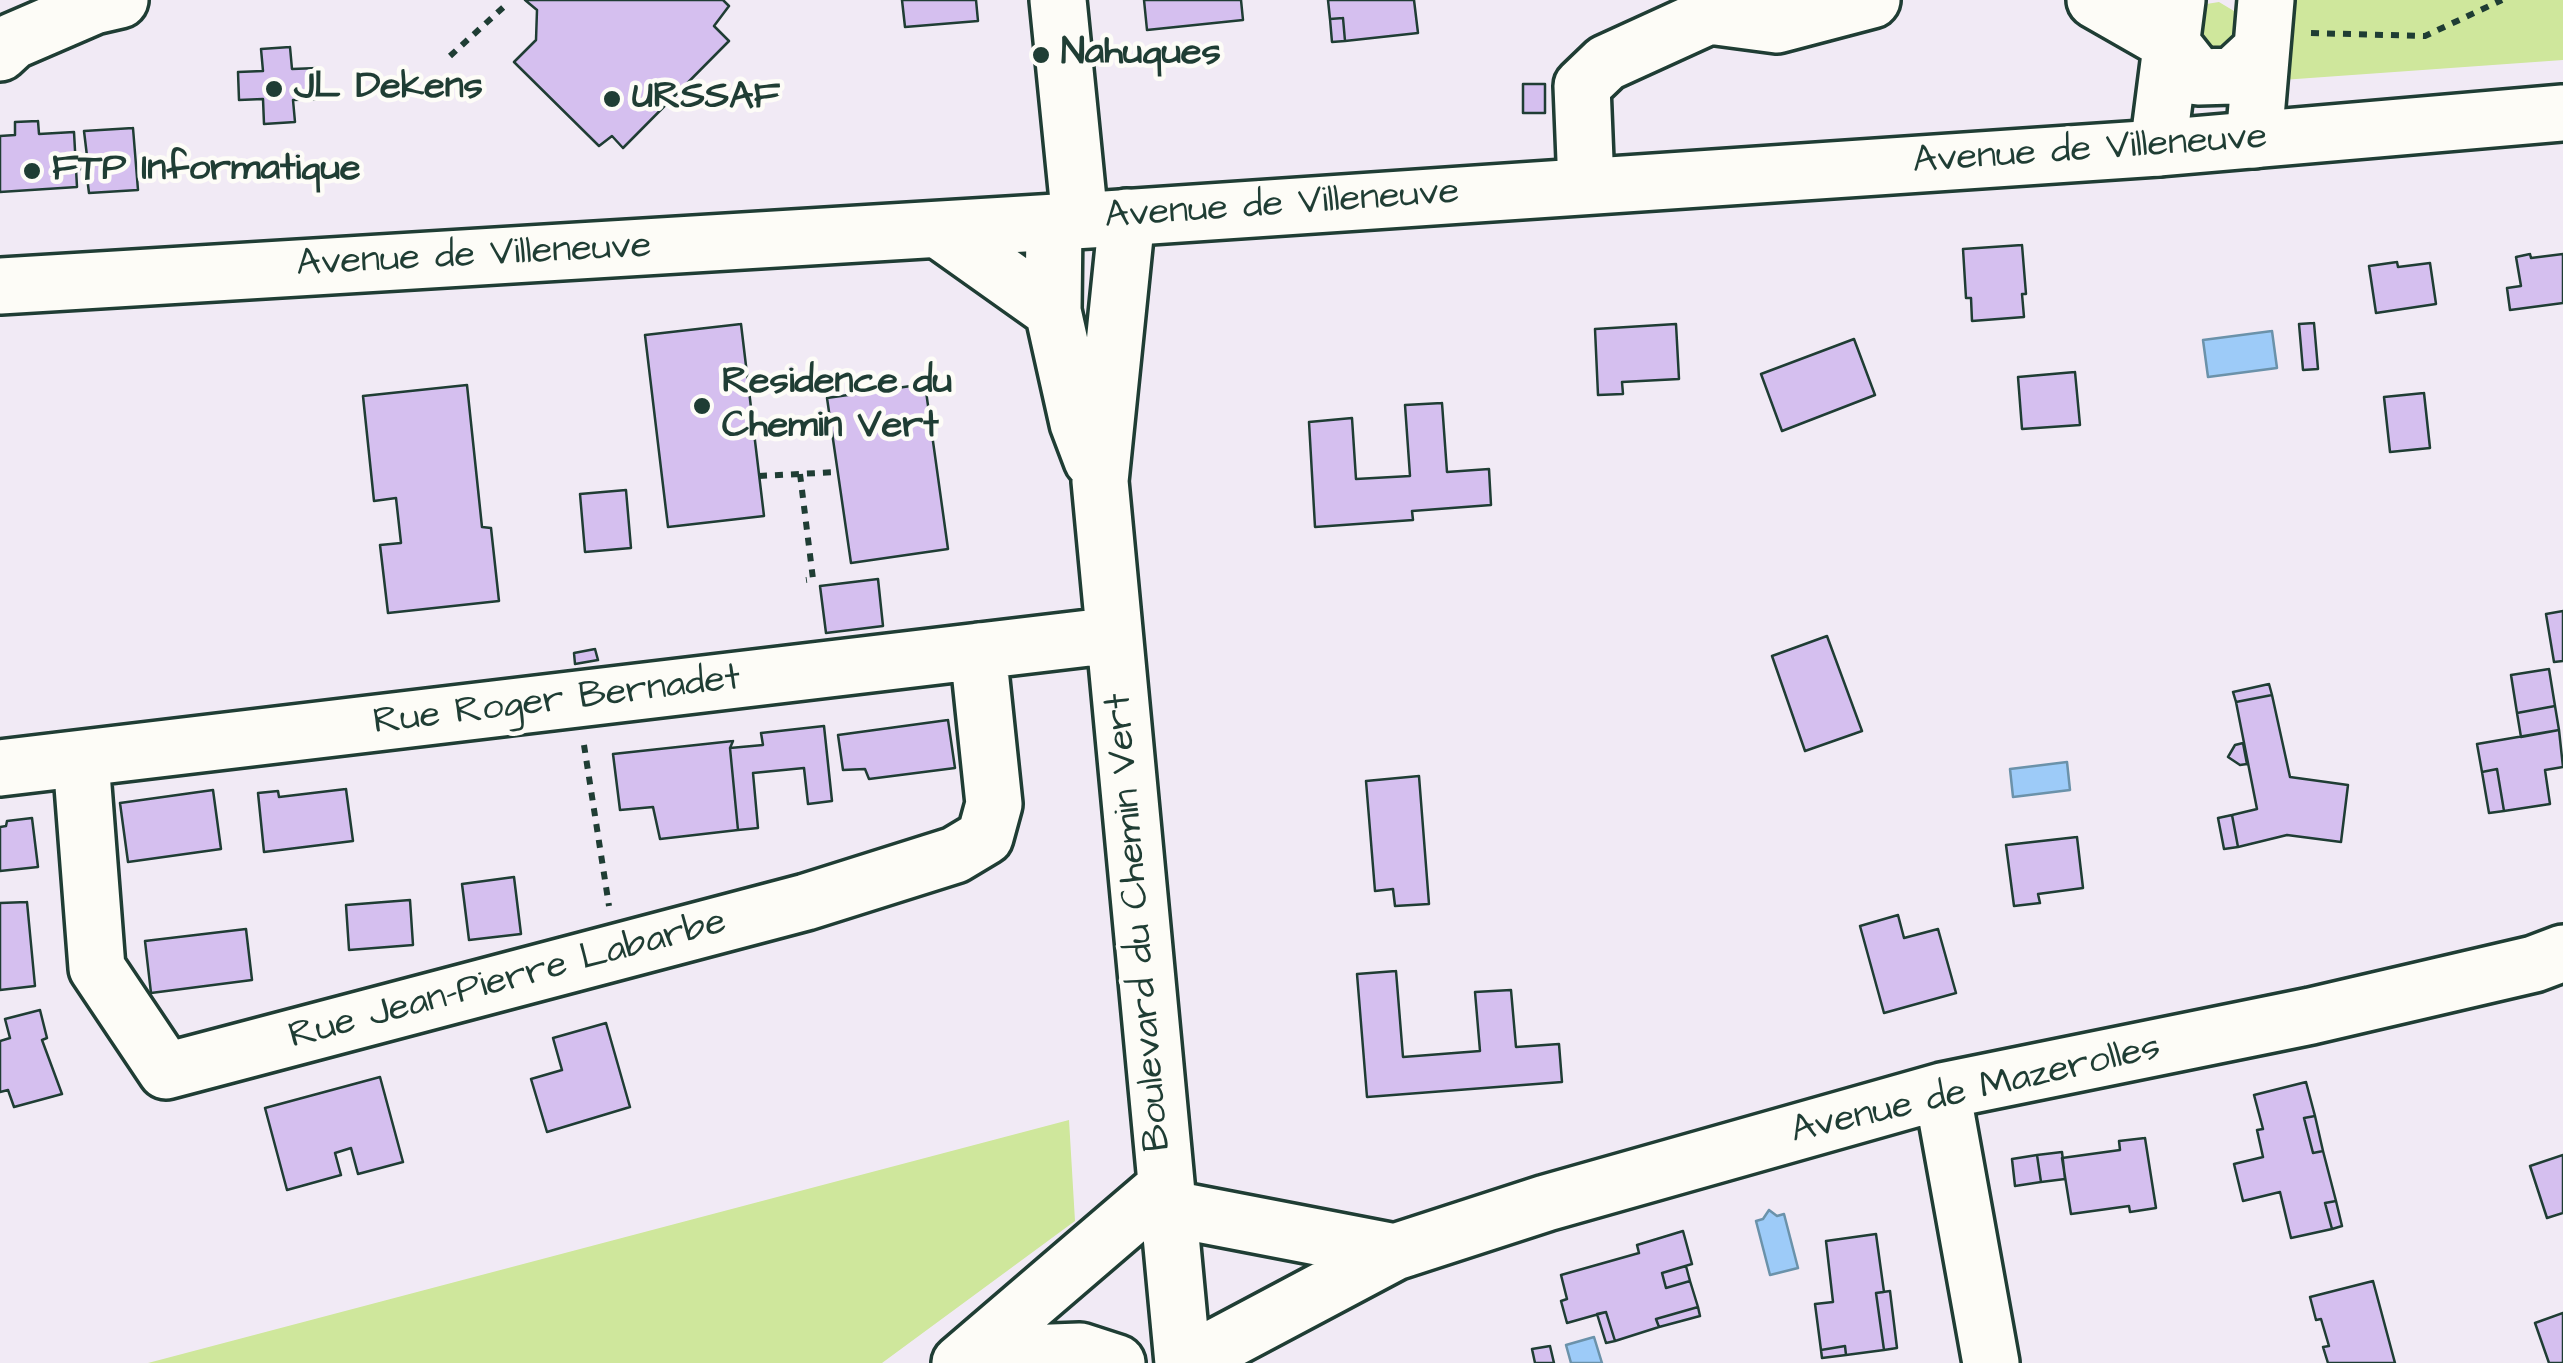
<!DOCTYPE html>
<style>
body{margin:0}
canvas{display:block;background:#f1eaf5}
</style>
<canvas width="2563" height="1363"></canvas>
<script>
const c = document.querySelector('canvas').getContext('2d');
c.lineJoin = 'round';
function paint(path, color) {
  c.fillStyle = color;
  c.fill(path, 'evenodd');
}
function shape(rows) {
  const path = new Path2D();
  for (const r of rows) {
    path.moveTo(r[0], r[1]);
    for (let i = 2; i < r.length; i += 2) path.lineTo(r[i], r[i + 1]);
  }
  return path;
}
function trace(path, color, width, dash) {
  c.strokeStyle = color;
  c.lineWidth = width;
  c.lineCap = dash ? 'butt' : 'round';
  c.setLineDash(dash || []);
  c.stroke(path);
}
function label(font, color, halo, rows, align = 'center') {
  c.font = font + ' "Architects Daughter",sans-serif';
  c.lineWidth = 9;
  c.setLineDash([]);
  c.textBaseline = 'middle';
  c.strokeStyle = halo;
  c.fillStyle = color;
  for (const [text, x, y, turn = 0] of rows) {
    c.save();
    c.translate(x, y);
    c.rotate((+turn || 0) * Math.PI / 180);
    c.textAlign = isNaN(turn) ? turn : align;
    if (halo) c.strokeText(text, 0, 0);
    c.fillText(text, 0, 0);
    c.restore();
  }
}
const green = shape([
 [2277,0,2563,0,2563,60,2268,81],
 [2219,2,2244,17,2251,41,2195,59,2194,6],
 [1069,1120,1075,1221,882,1363,148,1363]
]);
const water = shape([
 [2272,331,2277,368,2208,377,2203,340,2272,331],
 [2067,762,2070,790,2013,797,2010,769,2067,762],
 [1769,1210,1777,1216,1784,1214,1798,1268,1770,1275,1756,1221,1763,1219,1769,1210],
 [1594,1337,1602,1363,1571,1363,1566,1345,1594,1337]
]);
const building = shape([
 [525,0,723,0,729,6,714,26,729,41,623,148,612,136,599,146,514,62,536,40,537,10,525,0],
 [902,0,976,0,978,21,905,27,902,0],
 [1144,0,1241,0,1243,20,1147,30,1144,0],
 [1328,0,1414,0,1418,33,1345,41,1343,18,1330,19,1328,0],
 [1343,18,1345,41,1332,42,1330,19,1343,18],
 [290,47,292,69,318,68,319,99,293,100,295,122,264,124,263,99,239,100,238,72,263,71,261,49,290,47],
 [1523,84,1545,84,1545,113,1523,113,1523,84],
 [38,121,39,134,74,132,77,187,0,192,0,136,15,135,15,122,38,121],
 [133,128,138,190,89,193,86,169,76,169,76,157,87,156,84,131,133,128],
 [2022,245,2026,294,2022,294,2024,317,1972,321,1971,298,1966,298,1963,249,2022,245],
 [2530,254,2531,258,2563,254,2563,303,2510,310,2507,288,2521,286,2516,257,2530,254],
 [2397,262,2398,267,2430,263,2436,304,2376,313,2369,266,2397,262],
 [2314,323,2318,369,2303,370,2299,324,2314,323],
 [741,324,764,516,668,527,645,335,741,324],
 [1676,324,1679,379,1622,382,1623,394,1598,395,1595,329,1676,324],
 [1854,339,1875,395,1782,431,1761,374,1854,339],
 [2075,372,2080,425,2022,429,2018,377,2075,372],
 [925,384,948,549,851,563,827,398,925,384],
 [467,385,482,527,491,528,499,601,388,613,380,545,401,543,396,498,374,501,363,396,467,385],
 [2424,393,2430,448,2390,452,2384,397,2424,393],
 [1442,403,1447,472,1489,469,1491,505,1412,511,1413,520,1315,527,1309,422,1352,418,1356,479,1410,476,1405,405,1442,403],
 [626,490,631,548,585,552,580,494,626,490],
 [878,579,883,626,826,633,820,586,878,579],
 [2563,611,2563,661,2554,662,2546,614,2563,611],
 [1827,636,1862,731,1805,751,1772,656,1827,636],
 [595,649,598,660,575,664,574,653,595,649],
 [2549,669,2555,706,2517,713,2511,675,2549,669],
 [2269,684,2272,695,2236,702,2233,692,2269,684],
 [2272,695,2290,777,2348,785,2341,842,2287,835,2238,847,2232,815,2257,809,2236,702,2272,695],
 [2555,706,2559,730,2521,737,2517,713,2555,706],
 [948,720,955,768,869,779,865,769,843,770,838,735,948,720],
 [824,726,832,801,808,804,804,768,753,773,758,828,738,830,730,748,763,745,761,733,824,726],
 [2559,730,2563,767,2545,770,2550,804,2504,811,2497,769,2482,772,2477,744,2559,730],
 [733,741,730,748,738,830,660,839,653,807,620,810,613,754,733,741],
 [2243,743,2247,764,2240,765,2228,757,2235,745,2243,743],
 [2497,769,2504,811,2489,813,2482,772,2497,769],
 [1419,776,1429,904,1395,906,1393,889,1375,891,1366,781,1419,776],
 [346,789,353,841,264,852,258,793,278,791,279,797,346,789],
 [213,790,221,849,128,862,120,803,213,790],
 [2232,815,2238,847,2224,849,2218,818,2232,815],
 [32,818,38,867,0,871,0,827,6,826,7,821,32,818],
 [2077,837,2083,888,2038,894,2040,903,2014,906,2006,845,2077,837],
 [514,877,521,934,469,940,462,884,514,877],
 [410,900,413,945,349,950,346,905,410,900],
 [27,902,35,986,0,990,0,903,27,902],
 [1898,915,1904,938,1938,929,1956,993,1884,1013,1860,926,1898,915],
 [246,929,252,980,151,993,145,941,246,929],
 [1396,971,1403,1057,1480,1051,1475,992,1511,990,1516,1047,1559,1044,1562,1082,1367,1097,1357,974,1396,971],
 [40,1010,47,1038,42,1040,62,1094,14,1107,8,1090,0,1092,0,1041,10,1038,5,1019,40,1010],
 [606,1023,630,1107,547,1132,531,1079,562,1070,553,1038,606,1023],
 [380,1077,403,1162,358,1174,351,1148,335,1153,341,1175,287,1190,265,1108,380,1077],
 [2306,1082,2315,1116,2304,1118,2313,1153,2323,1151,2336,1201,2325,1203,2332,1229,2291,1238,2280,1192,2243,1201,2234,1164,2263,1157,2257,1130,2263,1129,2254,1095,2306,1082],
 [2315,1116,2323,1151,2313,1153,2304,1118,2315,1116],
 [2145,1138,2156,1208,2130,1212,2129,1206,2071,1214,2062,1158,2120,1150,2119,1141,2145,1138],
 [2062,1152,2065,1179,2041,1182,2037,1155,2062,1152],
 [2037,1155,2041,1182,2015,1186,2012,1159,2037,1155],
 [2563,1155,2563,1213,2547,1218,2530,1166,2563,1155],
 [2336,1201,2342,1226,2332,1229,2325,1203,2336,1201],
 [1683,1231,1692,1264,1662,1273,1666,1288,1690,1281,1698,1307,1656,1319,1659,1327,1615,1341,1606,1312,1567,1323,1561,1301,1567,1299,1561,1275,1639,1253,1637,1245,1683,1231],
 [1876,1234,1884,1292,1876,1293,1884,1350,1846,1355,1845,1346,1821,1350,1815,1304,1833,1302,1826,1241,1876,1234],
 [1686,1266,1690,1281,1666,1288,1662,1273,1686,1266],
 [2373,1281,2395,1363,2328,1363,2323,1347,2329,1346,2321,1319,2316,1320,2310,1297,2373,1281],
 [1890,1291,1897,1348,1884,1350,1876,1293,1890,1291],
 [1698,1307,1700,1316,1659,1327,1656,1319,1698,1307],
 [1606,1312,1615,1341,1606,1343,1597,1314,1606,1312],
 [2563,1313,2563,1363,2549,1363,2535,1323,2563,1313],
 [1550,1346,1554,1363,1535,1363,1532,1349,1550,1346],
 [1845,1346,1846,1355,1822,1358,1821,1350,1845,1346]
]);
const path = shape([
 [2311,33,2425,36,2502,0],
 [450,56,508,3],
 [800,474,813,579,806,580],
 [759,476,838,472],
 [584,745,609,906]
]);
const minor = shape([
 [1058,0,1080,220],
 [1711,0,1709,16,1777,25,1872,0],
 [2095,0,2172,44,2198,77,2233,76,2261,50],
 [0,53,13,41,94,6,120,0],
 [2254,140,2266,0],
 [2158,148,2177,0],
 [1586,185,1582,86,1606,63,1709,16],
 [1127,217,1100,481,1183,1363],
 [1054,222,1053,311,1078,423,1092,460],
 [939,230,1053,311],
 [81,760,97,968,166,1071,806,902,955,855,985,837,994,804,978,651],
 [0,768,1114,635],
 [1942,1091,1991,1363],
 [1167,1208,1395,1252],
 [971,1355,1080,1351,1117,1363],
 [960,1363,1164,1188],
 [1186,1363,1395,1252,1546,1203,1942,1091,2311,1016,2534,964,2563,953]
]);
const major = shape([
 [0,286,1106,219,2158,148,2563,113]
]);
const markers = [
 [1041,55,10,"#1f3d34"],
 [274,89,10,"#1f3d34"],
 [612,99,10,"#1f3d34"],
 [32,171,10,"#1f3d34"],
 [702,406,10,"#1f3d34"]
];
const poiNames = [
 ["Nahuques",1061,55],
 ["JL Dekens",294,89],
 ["URSSAF",632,99],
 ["FTP Informatique",52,171],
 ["Residence du",722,384],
 ["Chemin Vert",722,428]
];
const streetNames = [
 ["Avenue de Villeneuve",2090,151,-4],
 ["Avenue de Villeneuve",1282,206,-4],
 ["Avenue de Villeneuve",474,257,-3],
 ["Rue Roger Bernadet",557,702,-7],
 ["Boulevard du Chemin Vert",1140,922,-95],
 ["Rue Jean-Pierre Labarbe",508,981,-15],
 ["Avenue de Mazerolles",1976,1091,-13]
];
paint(green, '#cfe79c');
paint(water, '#9dcbf8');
trace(water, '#6b92aa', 2.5);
paint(building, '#d5bfef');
trace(building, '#1f3d34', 2.5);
trace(minor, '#1f3d34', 62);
trace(major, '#1f3d34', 62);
trace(path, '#1f3d34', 6, [8, 8]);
trace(minor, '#fdfcf7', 55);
trace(major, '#fdfcf7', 55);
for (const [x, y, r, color] of markers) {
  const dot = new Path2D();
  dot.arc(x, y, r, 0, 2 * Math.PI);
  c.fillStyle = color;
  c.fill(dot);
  trace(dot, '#fdfcf7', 4);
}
label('bold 38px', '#1f3d34', '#fdfcf7', poiNames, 'left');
label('38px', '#1f3d34', '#fdfcf7', streetNames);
</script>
